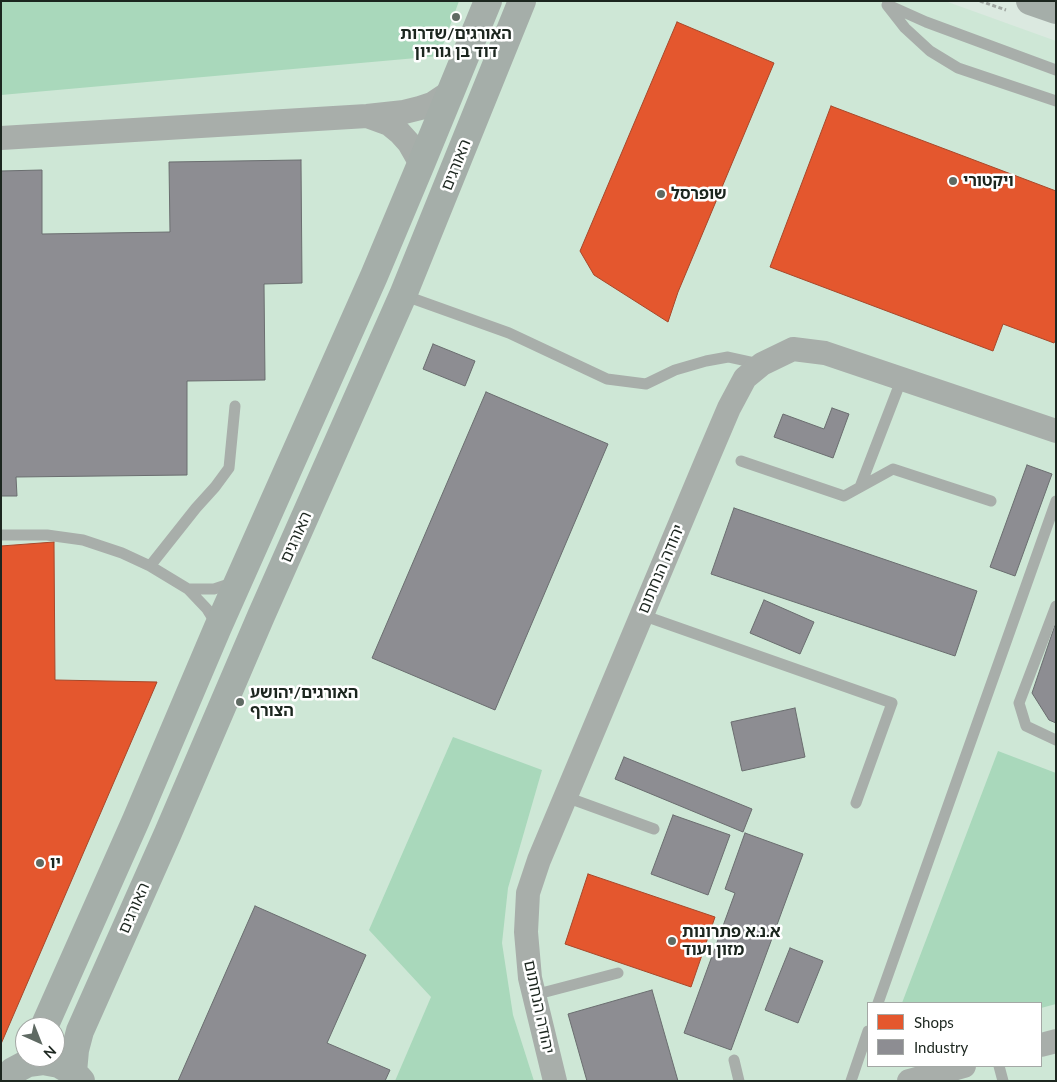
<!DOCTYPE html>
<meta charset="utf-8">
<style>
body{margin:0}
#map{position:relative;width:1057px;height:1082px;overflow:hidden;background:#dbe9e0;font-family:Lato,sans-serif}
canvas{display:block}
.frame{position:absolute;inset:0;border:2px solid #1c261f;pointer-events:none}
.legend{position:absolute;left:867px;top:1002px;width:175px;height:65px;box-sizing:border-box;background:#fff;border:1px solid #a4a8a5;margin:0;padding:6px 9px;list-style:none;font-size:15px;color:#1c261f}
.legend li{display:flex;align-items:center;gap:10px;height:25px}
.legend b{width:25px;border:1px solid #a4a8a5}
.north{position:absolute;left:15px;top:1017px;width:50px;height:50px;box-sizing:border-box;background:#fff;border:1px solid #a4a8a5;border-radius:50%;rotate:136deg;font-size:14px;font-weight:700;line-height:20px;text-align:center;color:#1c261f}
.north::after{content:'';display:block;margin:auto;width:18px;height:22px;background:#5f6a63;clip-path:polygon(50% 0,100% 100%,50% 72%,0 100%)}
</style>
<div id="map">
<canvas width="1057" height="1082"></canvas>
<div class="frame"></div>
<ul class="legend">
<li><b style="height:14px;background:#e4572e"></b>Shops</li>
<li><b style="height:14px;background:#8d8d92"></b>Industry</li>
</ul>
<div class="north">N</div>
</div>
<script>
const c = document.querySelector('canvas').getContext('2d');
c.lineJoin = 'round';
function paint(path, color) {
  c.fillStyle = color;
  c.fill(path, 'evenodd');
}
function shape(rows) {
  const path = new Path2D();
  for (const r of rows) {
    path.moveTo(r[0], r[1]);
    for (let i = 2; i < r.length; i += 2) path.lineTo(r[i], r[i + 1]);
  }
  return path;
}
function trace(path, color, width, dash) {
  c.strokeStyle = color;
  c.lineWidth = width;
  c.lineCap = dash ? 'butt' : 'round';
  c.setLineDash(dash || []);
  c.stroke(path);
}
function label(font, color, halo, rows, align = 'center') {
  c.font = font + ' Lato,"Noto Sans Hebrew",sans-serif';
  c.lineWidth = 5;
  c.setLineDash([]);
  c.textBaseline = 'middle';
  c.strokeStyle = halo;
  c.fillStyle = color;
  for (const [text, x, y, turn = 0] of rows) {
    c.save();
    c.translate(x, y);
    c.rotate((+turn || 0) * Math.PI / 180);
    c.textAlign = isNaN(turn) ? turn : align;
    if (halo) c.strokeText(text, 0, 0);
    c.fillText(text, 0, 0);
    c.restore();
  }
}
const built = shape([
 [1,1,945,1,1056,41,1056,1081,1,1081],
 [868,1003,1041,1003,1041,1066,868,1066],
 [25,1027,55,1027,55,1057,25,1057]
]);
const green = shape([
 [1,1,459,1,439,56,1,95],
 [453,737,542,770,508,888,502,943,513,1015,534,1081,395,1081,431,997,369,930],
 [998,751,1056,773,1056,1004,1041,1008,1041,1003,902,1003]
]);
const shops = shape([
 [677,22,774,63,678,292,668,322,594,275,580,251,677,22],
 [831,106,1056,191,1056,339,1054,343,1003,324,993,351,770,267,831,106],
 [54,542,55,680,157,682,1,1044,1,546,54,542],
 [588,874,715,917,691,987,565,944,588,874]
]);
const industry = shape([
 [301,160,302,283,264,284,265,380,187,381,187,475,16,477,17,496,1,496,1,171,42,170,42,234,170,232,169,162,301,160],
 [433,344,475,361,465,386,423,369,433,344],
 [486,392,608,444,495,710,372,658,486,392],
 [832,408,849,414,833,458,774,437,783,414,824,429,832,408],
 [1027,465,1052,474,1015,576,990,567,1027,465],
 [734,508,977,591,955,656,711,574,734,508],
 [764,600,814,622,800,654,750,633,764,600],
 [1056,622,1056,723,1049,720,1032,693,1056,622],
 [795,708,805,757,742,771,731,722,795,708],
 [624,757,752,809,743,832,615,779,624,757],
 [673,815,730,835,708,895,651,874,673,815],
 [745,833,803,854,731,1050,684,1033,735,893,725,889,745,833],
 [255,906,366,955,327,1043,390,1070,385,1081,178,1081,255,906],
 [790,948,823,961,798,1023,765,1010,790,948],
 [652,990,678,1081,587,1081,568,1014,652,990]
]);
const path = shape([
 [980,1,1006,10]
]);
const lane = shape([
 [887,5,905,28,930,51,958,68,1056,101],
 [888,5,926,22,1056,70],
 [403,295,509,333,607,379,646,384,675,370,706,361,728,357,760,364],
 [741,461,844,496,893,469,991,501],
 [860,487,902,378],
 [1,535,47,535,83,540,122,553,150,566,188,589,207,609,217,625],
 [150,566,196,508,215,487,229,468,235,406],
 [188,589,214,589,235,582],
 [1056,606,1019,703,1026,726,1056,740],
 [642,615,892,703,856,803],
 [566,797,654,829],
 [534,995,618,973],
 [878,1003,1056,501],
 [734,1060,739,1081],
 [999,1066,1003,1081],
 [851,1081,868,1031]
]);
const street = shape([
 [367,116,389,124,400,133,409,143,421,164],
 [1,138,367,116,404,112,420,108,432,104,450,92],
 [1041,1045,1056,1041],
 [555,1081,530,978,526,932,528,893,539,860,706,462,729,408,745,378,762,364,793,349,825,353,1056,431],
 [909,1081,964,1066]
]);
const secondary = shape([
 [1030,1,1056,10],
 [44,1027,136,820,218,627,374,276,421,164,488,1],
 [73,1072,75,1050,80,1031,168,833,261,616,403,295,522,1],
 [3,1081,13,1071,28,1063,43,1061,59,1064,73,1072,81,1081]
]);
const markers = [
 [456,17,5,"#5f6a63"],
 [953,181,5,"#5f6a63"],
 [661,194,5,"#5f6a63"],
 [240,702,5,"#5f6a63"],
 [40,863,5,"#5f6a63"],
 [672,941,5,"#5f6a63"]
];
const poiNames = [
 ["האורגים/שדרות",456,34,"center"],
 ["דוד בן גוריון",456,52,"center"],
 ["ויקטורי",963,181],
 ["שופרסל",671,194],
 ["האורגים/יהושע",250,693],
 ["הצורף",250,711],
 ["יו",50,863],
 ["א.נ.א פתרונות",682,932],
 ["מזון ועוד",682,950]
];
const streetNames = [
 ["האורגים",456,165,-68],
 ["האורגים",296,537,-66],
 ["יהודה הנחתום",661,569,-67],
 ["האורגים",134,908,-66],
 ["יהודה הנחתום",539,1007,78]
];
paint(built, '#cee7d6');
paint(green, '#a9d8bb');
paint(shops, '#e4572e');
trace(shops, '#a8482a', 1);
paint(industry, '#8d8d92');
trace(industry, '#6b6e70', 1);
trace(path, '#a1a8a3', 3, [4, 2.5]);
trace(lane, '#a8aeaa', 11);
trace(street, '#a8aeaa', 24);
trace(secondary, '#a5aea9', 28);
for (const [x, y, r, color] of markers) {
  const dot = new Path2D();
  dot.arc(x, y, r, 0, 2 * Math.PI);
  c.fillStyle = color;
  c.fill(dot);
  trace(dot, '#fff', 2);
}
label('bold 16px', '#1c261f', '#fff', poiNames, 'left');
label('16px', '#1c261f', '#fff', streetNames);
</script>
